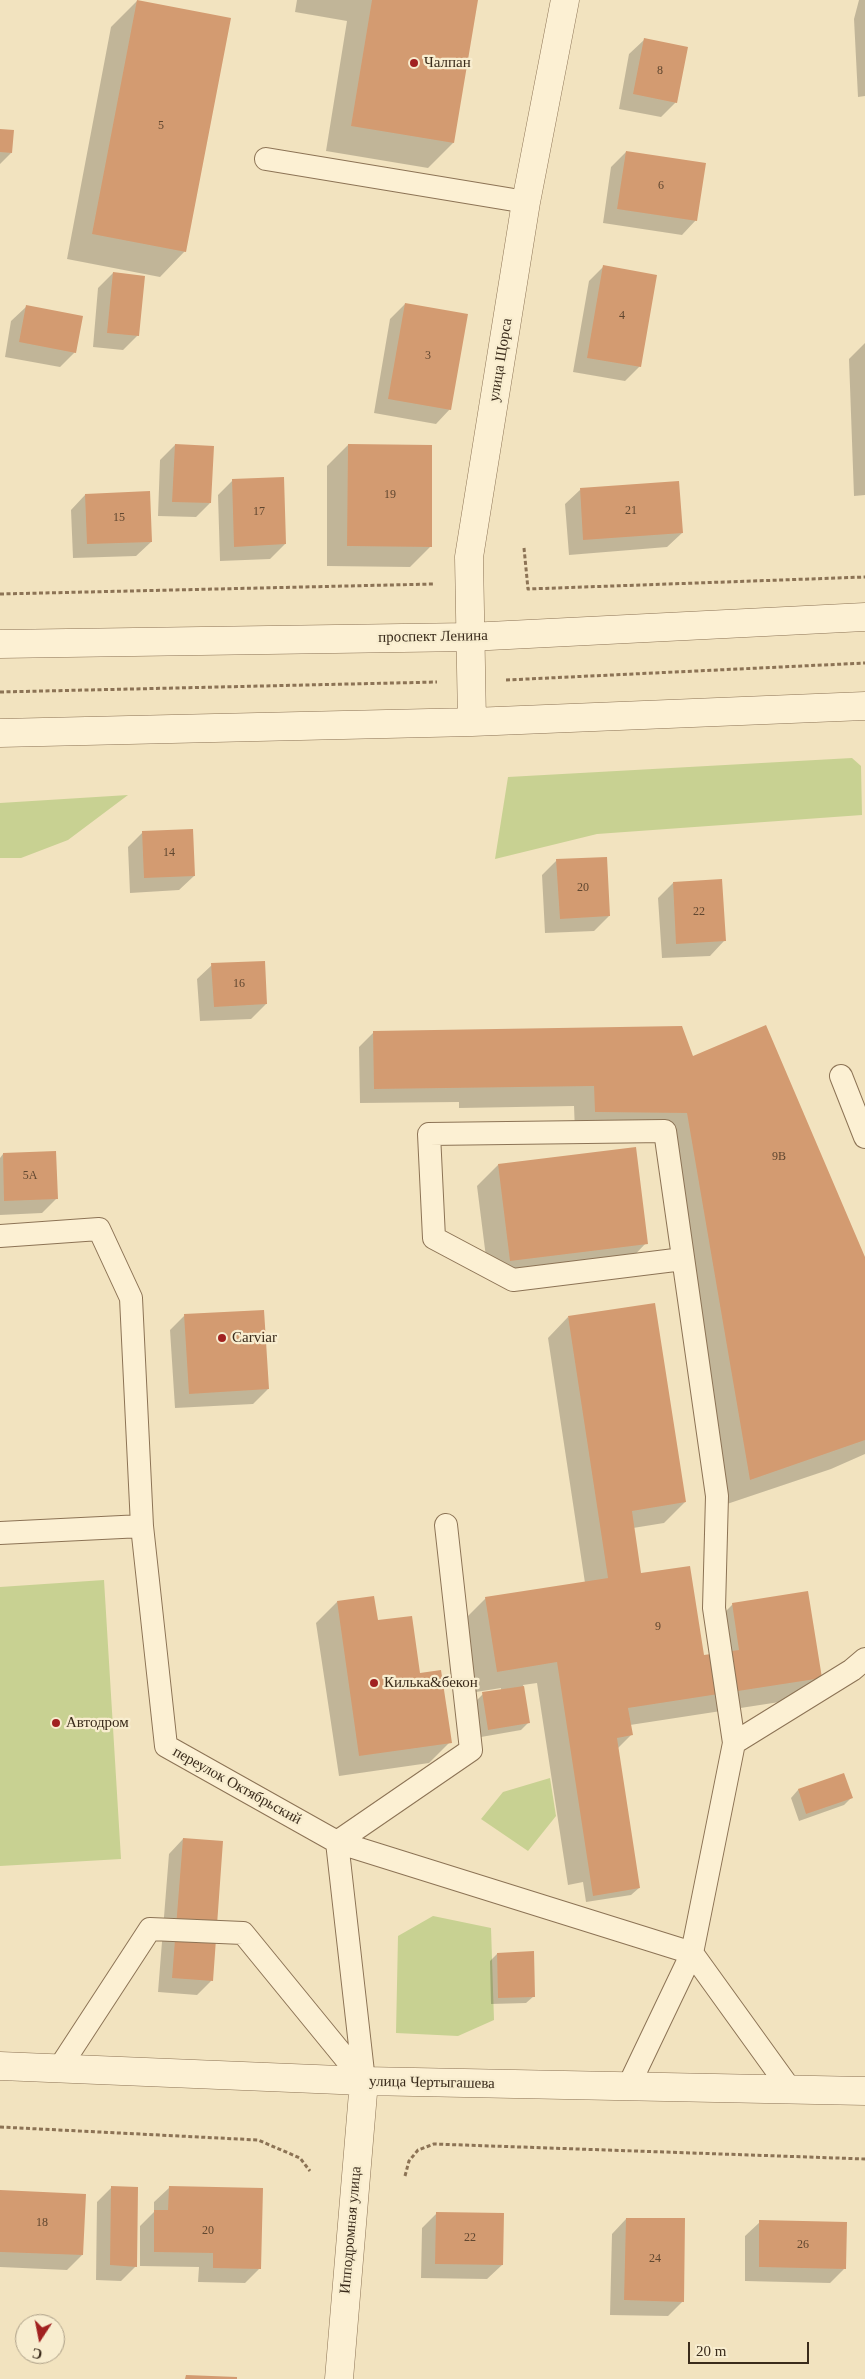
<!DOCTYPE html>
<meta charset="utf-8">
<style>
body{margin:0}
#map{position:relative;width:865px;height:2379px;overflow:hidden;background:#f2e3bf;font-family:"Times New Roman",serif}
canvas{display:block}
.north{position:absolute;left:15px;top:2314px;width:50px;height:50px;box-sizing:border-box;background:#f8edcf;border:1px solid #ac9f87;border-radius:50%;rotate:191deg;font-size:14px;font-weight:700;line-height:20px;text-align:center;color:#3a2b1b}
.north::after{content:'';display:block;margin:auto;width:18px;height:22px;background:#a12120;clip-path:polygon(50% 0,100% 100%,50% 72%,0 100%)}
.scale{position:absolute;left:688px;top:2342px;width:121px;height:22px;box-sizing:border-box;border:2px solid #3a2b1b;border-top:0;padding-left:6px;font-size:15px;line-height:18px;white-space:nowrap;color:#3a2b1b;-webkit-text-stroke:4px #f8edcf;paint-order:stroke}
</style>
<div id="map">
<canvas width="865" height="2379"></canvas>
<div class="north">С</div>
<div class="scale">20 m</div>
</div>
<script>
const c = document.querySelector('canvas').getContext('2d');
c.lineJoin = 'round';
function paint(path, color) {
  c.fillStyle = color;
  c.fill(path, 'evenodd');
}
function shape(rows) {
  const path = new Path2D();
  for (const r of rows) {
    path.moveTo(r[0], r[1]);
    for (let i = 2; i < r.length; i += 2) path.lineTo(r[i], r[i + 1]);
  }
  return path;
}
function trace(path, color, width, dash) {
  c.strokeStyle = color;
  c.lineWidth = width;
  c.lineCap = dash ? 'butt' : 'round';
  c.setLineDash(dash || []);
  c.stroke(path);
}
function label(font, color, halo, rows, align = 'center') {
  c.font = font + ' "Times New Roman",serif';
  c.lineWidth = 4.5;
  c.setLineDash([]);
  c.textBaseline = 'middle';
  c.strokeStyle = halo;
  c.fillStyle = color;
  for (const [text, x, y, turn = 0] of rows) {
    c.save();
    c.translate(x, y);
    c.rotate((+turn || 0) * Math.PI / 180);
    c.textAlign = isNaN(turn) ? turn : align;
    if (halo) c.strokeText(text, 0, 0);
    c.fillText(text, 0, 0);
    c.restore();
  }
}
const green = shape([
 [852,758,861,766,862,815,597,834,495,859,508,777],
 [128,795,68,840,21,858,0,858,0,803],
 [104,1580,121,1859,0,1866,0,1587],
 [550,1778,556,1816,528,1851,481,1819,503,1792],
 [433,1916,491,1928,494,2020,458,2036,396,2033,398,1936]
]);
const shadow = shape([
 [297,0,477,0,453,143,428,168,326,151,347,21,295,12],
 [859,0,865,0,865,96,858,97,854,19],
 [137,1,185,251,160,277,67,259,111,27],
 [644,40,676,102,661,117,619,109,629,54],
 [0,130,11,153,0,164],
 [626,152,696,220,682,235,603,223,611,167],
 [604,266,640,366,625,381,573,372,589,281],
 [113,273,138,335,123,350,93,347,98,288],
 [405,304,450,409,436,424,374,413,390,319],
 [26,307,75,352,60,367,5,357,11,321],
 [865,343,865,495,854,496,849,359],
 [175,445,210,503,196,517,158,516,160,460],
 [348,445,431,546,410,567,327,566,327,466],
 [233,480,285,544,270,559,220,561,218,495],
 [580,490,682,533,667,547,569,555,565,504],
 [85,495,151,542,136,556,73,558,71,510],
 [143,832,194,876,179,890,130,893,128,847],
 [557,860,609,916,594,931,545,933,542,875],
 [673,883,724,941,710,956,662,958,658,898],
 [212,965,266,1004,251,1019,200,1021,197,979],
 [374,1032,692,1058,865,1261,865,1454,831,1469,724,1505,662,1138,575,1132,574,1106,459,1108,459,1102,360,1103,359,1047],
 [635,1148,646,1243,626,1264,489,1281,477,1186,498,1165],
 [3,1154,57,1198,42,1213,0,1215,0,1158],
 [185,1315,268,1389,253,1404,175,1408,170,1330],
 [568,1317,685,1502,664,1523,633,1528,640,1575,703,1657,717,1655,712,1625,733,1604,820,1678,799,1699,630,1725,631,1735,617,1749,639,1888,631,1895,586,1902,583,1882,568,1885,537,1683,523,1685,529,1722,521,1730,481,1737,476,1701,483,1694,501,1691,501,1688,476,1692,465,1619,486,1598,585,1583,548,1338],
 [373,1597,377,1621,419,1674,450,1742,429,1763,339,1776,316,1623,337,1602],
 [844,1775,851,1798,844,1805,799,1821,791,1798,798,1790],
 [183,1839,211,1981,197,1995,158,1992,169,1854],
 [497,1954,534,1996,526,2003,491,2004,490,1961],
 [112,2187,136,2266,121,2281,96,2280,97,2202],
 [169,2188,260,2268,245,2283,198,2282,199,2267,140,2266,140,2226,154,2212,154,2202],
 [0,2191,82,2255,67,2270,0,2267],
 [437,2213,502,2265,487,2279,421,2278,422,2228],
 [626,2219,683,2301,668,2316,610,2315,612,2234],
 [760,2222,845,2268,830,2283,745,2281,745,2236]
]);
const building = shape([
 [137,0,231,18,186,252,92,234],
 [372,0,478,0,454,143,351,126],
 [644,38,688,47,677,103,633,94],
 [0,129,14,130,12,153,0,152],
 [626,151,706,163,697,221,617,209],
 [603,265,657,275,641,367,587,358],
 [113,272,145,276,139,336,107,333],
 [405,303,468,314,451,410,388,399],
 [26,305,83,316,76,353,19,342],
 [175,444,214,446,211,503,172,502],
 [348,444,432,445,432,547,347,546],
 [284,477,286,544,234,547,232,479],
 [679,481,683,533,583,540,580,488],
 [150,491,152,542,87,544,85,494],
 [193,829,195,876,144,878,142,831],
 [607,857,610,916,560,919,556,859],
 [722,879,726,941,676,944,673,882],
 [265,961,267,1004,214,1007,211,963],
 [766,1025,865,1257,865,1440,750,1480,687,1113,595,1112,594,1086,374,1089,373,1031,682,1026,693,1056],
 [636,1147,648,1244,510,1261,498,1164],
 [56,1151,58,1199,4,1201,3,1153],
 [655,1303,686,1502,632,1511,641,1573,690,1566,704,1655,739,1650,732,1603,808,1591,822,1678,628,1708,633,1735,617,1738,640,1888,593,1896,557,1662,497,1672,485,1597,608,1578,568,1316],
 [264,1310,269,1389,189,1394,184,1314],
 [374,1596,378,1620,412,1616,420,1673,441,1670,452,1743,359,1756,337,1601],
 [524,1686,530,1723,488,1730,482,1692],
 [844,1773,853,1798,806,1814,798,1789],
 [183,1838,223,1841,213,1981,172,1978],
 [534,1951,535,1997,498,1998,497,1953],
 [111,2186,138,2187,137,2267,110,2265],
 [169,2186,263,2188,261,2269,213,2268,213,2253,154,2252,154,2210,168,2210],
 [0,2190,86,2194,83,2255,0,2252],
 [436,2212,504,2213,503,2265,435,2264],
 [626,2218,685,2218,684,2302,624,2300],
 [759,2220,847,2222,846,2269,759,2267],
 [186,2375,237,2377,237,2379,185,2379]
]);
const path = shape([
 [524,548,528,589,865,577],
 [0,594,434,584],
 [506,680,865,663],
 [0,692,437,682],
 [0,2127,258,2140,300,2158,310,2171],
 [405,2176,409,2161,418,2150,434,2144,865,2159]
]);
const lane = shape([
 [266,159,526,202],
 [841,1076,865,1137],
 [0,1236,99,1229,131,1298,142,1526],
 [683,1259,513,1280,434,1238,429,1134,665,1131,717,1496,714,1608,734,1743,692,1953,790,2089],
 [0,1533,142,1526,166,1746,337,1842,364,2081],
 [734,1743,852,1670,865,1659],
 [337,1842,692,1953,628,2087],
 [337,1842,471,1750,446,1525],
 [58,2070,150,1929,243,1933,364,2081]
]);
const street = shape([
 [0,644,469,637,865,617],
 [472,722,469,557,526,202,565,0],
 [0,733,472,722,865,706],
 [0,2066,364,2081,865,2091],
 [339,2379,364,2081]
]);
const markers = [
 [414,63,5,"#a12120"],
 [222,1338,5,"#a12120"],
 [374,1683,5,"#a12120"],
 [56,1723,5,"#a12120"]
];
const numberNames = [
 ["8",660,71],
 ["5",161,126],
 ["6",661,186],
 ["4",622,316],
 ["3",428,356],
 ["19",390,495],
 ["21",631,511],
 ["17",259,512],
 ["15",119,518],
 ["14",169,853],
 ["20",583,888],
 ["22",699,912],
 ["16",239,984],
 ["9В",779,1157],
 ["5А",30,1176],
 ["9",658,1627],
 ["18",42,2223],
 ["20",208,2231],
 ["22",470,2238],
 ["26",803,2245],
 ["24",655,2259]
];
const poiNames = [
 ["Чалпан",424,63],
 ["Carviar",232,1338],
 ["Килька&бекон",384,1683],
 ["Автодром",66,1723]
];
const streetNames = [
 ["улица Щорса",501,360,-81],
 ["проспект Ленина",433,637,-1],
 ["переулок Октябрьский",237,1786,29],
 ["улица Чертыгашева",432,2083,1],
 ["Ипподромная улица",351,2230,-85]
];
paint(green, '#c8d192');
paint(shadow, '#0003');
paint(building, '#d39b71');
trace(lane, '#8c7355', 24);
trace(street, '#8c7355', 29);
trace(path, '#8c7355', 3, [4, 2.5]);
trace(lane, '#fcf0d3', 22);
trace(street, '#fcf0d3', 28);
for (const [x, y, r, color] of markers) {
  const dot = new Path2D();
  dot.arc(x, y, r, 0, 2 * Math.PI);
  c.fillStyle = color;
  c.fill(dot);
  trace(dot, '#f8edcf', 2);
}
label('12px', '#604730', null, numberNames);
label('15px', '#3a2b1b', '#f8edcf', poiNames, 'left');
label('15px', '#3a2b1b', '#f8edcf', streetNames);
</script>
